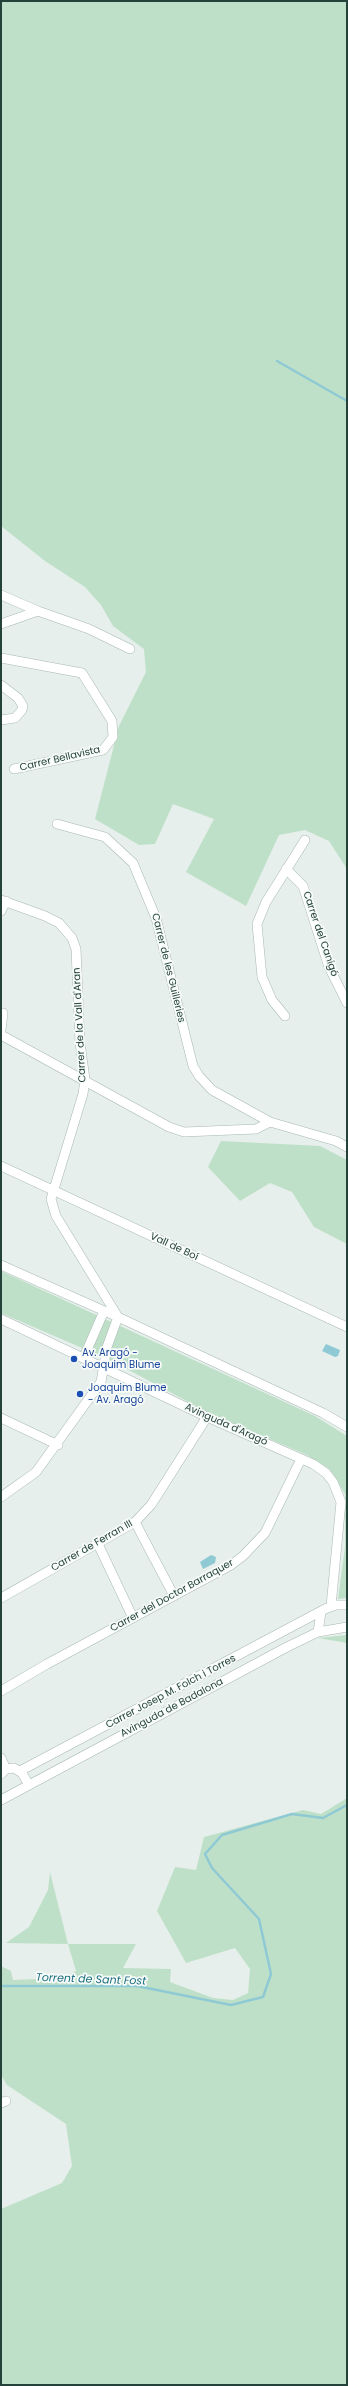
<!DOCTYPE html>
<meta charset="utf-8">
<style>
body{margin:0}
#map{position:relative;width:348px;height:2386px;overflow:hidden;background:#e6efeb;font-family:Poppins,sans-serif}
canvas{display:block}
.frame{position:absolute;inset:0;border:2px solid #24423a;pointer-events:none}
</style>
<div id="map">
<canvas width="348" height="2386"></canvas>
<div class="frame"></div>
</div>
<script>
const c = document.querySelector('canvas').getContext('2d');
c.lineJoin = 'round';
function paint(path, color) {
  c.fillStyle = color;
  c.fill(path, 'evenodd');
}
function shape(rows) {
  const path = new Path2D();
  for (const r of rows) {
    path.moveTo(r[0], r[1]);
    for (let i = 2; i < r.length; i += 2) path.lineTo(r[i], r[i + 1]);
  }
  return path;
}
function trace(path, color, width, dash) {
  c.strokeStyle = color;
  c.lineWidth = width;
  c.lineCap = dash ? 'butt' : 'round';
  c.setLineDash(dash || []);
  c.stroke(path);
}
function label(font, color, halo, rows, align = 'center') {
  c.font = font + ' Poppins,sans-serif';
  c.lineWidth = 3.5;
  c.setLineDash([]);
  c.textBaseline = 'middle';
  c.strokeStyle = halo;
  c.fillStyle = color;
  for (const [text, x, y, turn = 0] of rows) {
    c.save();
    c.translate(x, y);
    c.rotate((+turn || 0) * Math.PI / 180);
    c.textAlign = isNaN(turn) ? turn : align;
    if (halo) c.strokeText(text, 0, 0);
    c.fillText(text, 0, 0);
    c.restore();
  }
}
const green = shape([
 [1,1,347,1,347,869,329,841,305,830,279,835,246,906,186,872,214,819,173,804,155,844,139,845,95,819,119,726,146,672,144,649,113,626,101,605,85,587,45,561,1,526],
 [221,1141,320,1146,347,1160,347,1244,314,1227,292,1192,270,1183,240,1201,208,1167],
 [1,1271,315,1416,347,1436,347,1598,338,1599,345,1547,345,1494,330,1470,307,1455,209,1413,110,1360,1,1313],
 [347,1635,347,1643,318,1638],
 [347,1798,347,2385,1,2385,1,2209,62,2183,72,2166,66,2124,7,2085,1,2075,1,1966,11,1971,13,1980,61,1978,76,1971,68,1944,6,1943,29,1927,48,1890,50,1872,68,1944,136,1944,123,1968,171,1969,170,1982,213,1998,233,2000,248,1993,250,1969,235,1948,186,1963,157,1911,175,1867,196,1870,204,1837,303,1810,321,1814]
]);
const water = shape([
 [326,1344,340,1350,338,1356,335,1357,322,1351],
 [211,1555,216,1557,215,1563,203,1569,200,1562]
]);
const stream = shape([
 [277,361,347,401],
 [1,1986,137,1986,231,2005,263,1997,271,1974,259,1919,212,1868,205,1854,222,1835,292,1814,323,1818,347,1805]
]);
const minor = shape([
 [1,595,38,611],
 [1,624,38,611,89,629,130,649],
 [1,658,82,673,112,721,113,737,103,750,14,769],
 [1,685,18,698,23,706,22,710,15,718,1,720],
 [57,824,105,837,133,863,156,918,193,1066,199,1076,212,1090,270,1122],
 [286,869,303,886,329,967,347,1003],
 [1,900,45,916,59,923,72,938,76,949,80,1043,85,1079,83,1094,51,1199,56,1216,118,1317],
 [1,911,6,901],
 [285,1016,272,1000,262,977,257,924,266,902,305,840],
 [1,1030,3,1013],
 [1,1035,169,1127,184,1132,256,1129,270,1122,336,1141,347,1147],
 [1,1166,347,1327],
 [1,1265,118,1317,323,1413,347,1427],
 [1,1319,207,1417,313,1464,326,1473,333,1482,341,1502,331,1606],
 [84,1357,104,1311],
 [1,1418,58,1445],
 [1,1497,36,1472,101,1382,107,1347,118,1317],
 [135,1522,174,1596],
 [98,1544,133,1618],
 [1,1598,135,1522,151,1505,207,1417],
 [318,1632,321,1612],
 [1,1691,47,1664,231,1565,243,1556,265,1533,301,1459],
 [1,1758,6,1769],
 [20,1771,325,1609,336,1605,347,1605],
 [1,1774,6,1769,14,1768,22,1773,29,1785],
 [1,1800,287,1647,318,1632,347,1627],
 [1,2103,6,2101]
]);
const markers = [
 [74,1359,4,"#1a4fb4"],
 [80,1394,4,"#1a4fb4"]
];
const streetNames = [
 ["Carrer Bellavista",60,759,-13],
 ["Carrer del Canigó",320,934,71],
 ["Carrer de les Guilleries",168,968,76],
 ["Carrer de la Vall d'Aran",80,1025,-93],
 ["Vall de Boí",174,1247,25],
 ["Avinguda d'Aragó",226,1425,24],
 ["Carrer de Ferran III",92,1546,-30],
 ["Carrer del Doctor Barraquer",172,1596,-29],
 ["Carrer Josep M. Folch i Torres",171,1692,-28],
 ["Avinguda de Badalona",172,1708,-28]
];
const transitNames = [
 ["Av. Aragó -",82,1353],
 ["Joaquim Blume",82,1365],
 ["Joaquim Blume",88,1388],
 ["- Av. Aragó",88,1400]
];
const waterNames = [
 ["Torrent de Sant Fost",91,1980,2]
];
paint(green, '#bfe0c8');
paint(water, '#8ec9d4');
trace(stream, '#8ec9d4', 2.5);
trace(minor, '#a8b8b2', 10);
trace(minor, '#fff', 9);
for (const [x, y, r, color] of markers) {
  const dot = new Path2D();
  dot.arc(x, y, r, 0, 2 * Math.PI);
  c.fillStyle = color;
  c.fill(dot);
  trace(dot, '#f7fbf9', 1.5);
}
label('10px', '#24423a', '#f7fbf9', streetNames);
label('10px', '#164399', '#f7fbf9', transitNames, 'left');
label('italic 11px', '#1c6f80', '#f7fbf9', waterNames);
</script>
